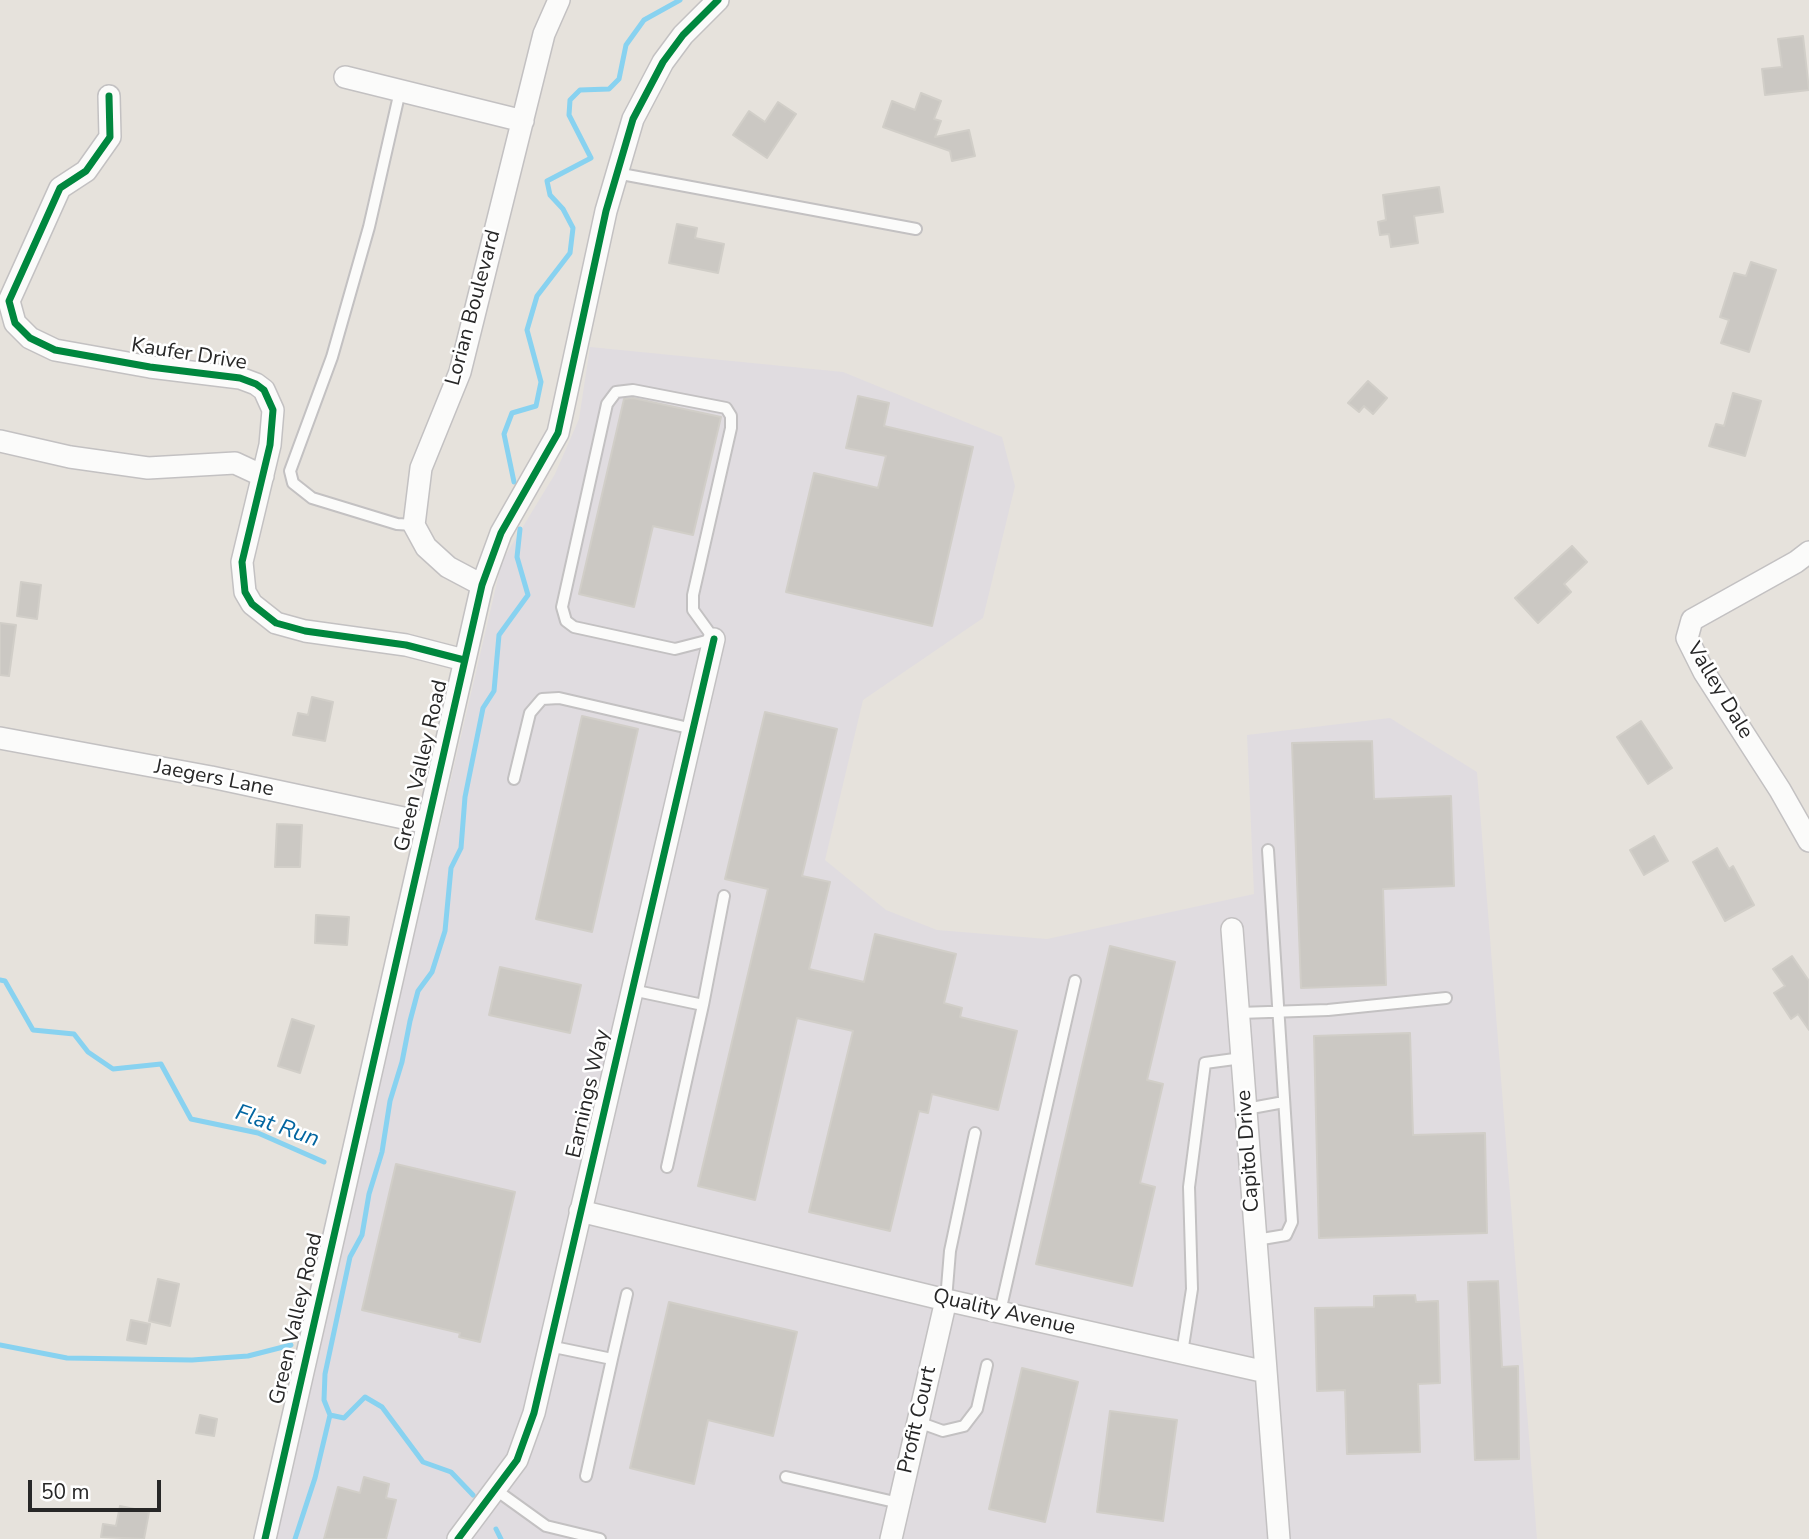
<!DOCTYPE html>
<style>
body{margin:0}
#map{position:relative;width:1809px;height:1539px;overflow:hidden;background:#e6e2dc;font-family:"Nunito Sans",sans-serif}
canvas{display:block}
.scale{position:absolute;left:28px;top:1480px;width:133px;height:32px;box-sizing:border-box;border:4px solid #272727;border-top:0;padding-left:9px;font-size:21px;line-height:24px;white-space:nowrap;color:#272727;-webkit-text-stroke:5px #fff;paint-order:stroke}
</style>
<div id="map">
<canvas width="1809" height="1539"></canvas>
<div class="scale">50 m</div>
</div>
<script>
const c = document.querySelector('canvas').getContext('2d');
c.lineJoin = 'round';
function paint(path, color) {
  c.fillStyle = color;
  c.fill(path, 'evenodd');
}
function shape(rows) {
  const path = new Path2D();
  for (const r of rows) {
    path.moveTo(r[0], r[1]);
    for (let i = 2; i < r.length; i += 2) path.lineTo(r[i], r[i + 1]);
  }
  return path;
}
function trace(path, color, width, dash) {
  c.strokeStyle = color;
  c.lineWidth = width;
  c.lineCap = dash ? 'butt' : 'round';
  c.setLineDash(dash || []);
  c.stroke(path);
}
function label(font, color, halo, rows, align = 'center') {
  c.font = font + ' "Nunito Sans",sans-serif';
  c.lineWidth = 5;
  c.setLineDash([]);
  c.textBaseline = 'middle';
  c.strokeStyle = halo;
  c.fillStyle = color;
  for (const [text, x, y, turn = 0] of rows) {
    c.save();
    c.translate(x, y);
    c.rotate((+turn || 0) * Math.PI / 180);
    c.textAlign = isNaN(turn) ? turn : align;
    if (halo) c.strokeText(text, 0, 0);
    c.fillText(text, 0, 0);
    c.restore();
  }
}
const industrial = shape([
 [590,347,843,372,1002,437,1015,486,983,618,863,700,825,860,886,910,937,930,1047,939,1254,894,1247,735,1390,718,1477,772,1537,1539,273,1539,502,561,555,474,579,419]
]);
const stream = shape([
 [514,482,504,434,512,413,536,406,541,382,527,330,537,296,570,253,573,228,563,209,550,195,547,181,591,158,569,115,570,100,580,90,609,89,619,79,626,45,644,20,680,0],
 [0,980,5,981,33,1030,74,1034,88,1052,113,1069,161,1064,191,1119,258,1133,324,1162],
 [0,1345,67,1358,192,1360,248,1356,291,1345],
 [473,1495,451,1472,423,1462,382,1407,365,1397,344,1418,330,1415,324,1400,325,1374,350,1257,362,1235,369,1194,382,1152,390,1101,402,1062,410,1021,418,991,432,972,445,931,451,868,461,848,465,797,483,708,494,691,499,635,528,595,517,557,520,529],
 [496,1529,501,1539],
 [295,1539,315,1478,330,1415]
]);
const building = shape([
 [1803,36,1809,90,1765,95,1762,69,1782,67,1778,39,1803,36],
 [921,93,941,101,934,119,941,121,935,137,969,130,975,156,952,161,950,151,883,127,892,101,915,110,921,93],
 [778,102,796,114,767,158,733,135,749,111,765,122,778,102],
 [1439,187,1443,212,1414,216,1418,243,1391,247,1389,234,1380,235,1378,222,1386,220,1383,195,1439,187],
 [677,224,697,228,695,238,724,244,718,273,669,263,677,224],
 [1751,262,1776,270,1749,352,1721,343,1729,320,1720,317,1734,273,1746,276,1751,262],
 [1368,381,1387,398,1373,414,1364,406,1359,412,1348,403,1368,381],
 [1733,393,1761,401,1745,456,1709,446,1716,424,1724,426,1733,393],
 [858,396,889,403,884,426,973,447,932,626,786,592,814,473,878,488,886,456,846,448,858,396],
 [633,398,721,417,693,535,653,526,634,607,579,594,624,399,633,398],
 [1572,546,1587,562,1564,584,1571,592,1538,623,1515,598,1572,546],
 [21,582,41,585,37,619,17,616,21,582],
 [0,623,16,625,9,676,0,675,0,623],
 [312,697,333,702,325,741,293,735,298,713,308,715,312,697],
 [765,712,837,729,802,876,830,882,809,969,864,982,875,934,956,954,944,1003,962,1008,960,1017,1017,1031,998,1110,932,1094,928,1113,919,1111,890,1231,809,1212,853,1031,797,1018,755,1200,698,1186,768,889,725,879,765,712],
 [582,716,638,729,592,932,536,919,582,716],
 [1641,721,1672,768,1648,784,1617,737,1641,721],
 [1372,741,1374,799,1451,796,1454,886,1383,889,1386,985,1301,988,1292,743,1372,741],
 [277,824,302,825,300,867,275,867,277,824],
 [1654,836,1668,861,1644,875,1630,850,1654,836],
 [1717,848,1729,869,1733,866,1754,905,1725,921,1693,862,1717,848],
 [316,915,349,917,347,945,315,943,316,915],
 [1110,946,1175,962,1147,1080,1163,1084,1140,1183,1155,1187,1132,1286,1036,1264,1110,946],
 [1792,956,1809,981,1809,1030,1798,1014,1791,1019,1774,993,1785,986,1773,969,1792,956],
 [500,967,581,985,570,1033,489,1015,500,967],
 [292,1019,314,1026,300,1073,278,1066,292,1019],
 [1410,1033,1413,1135,1485,1133,1487,1233,1319,1238,1314,1036,1410,1033],
 [396,1164,515,1192,480,1342,459,1337,460,1333,362,1310,396,1164],
 [158,1279,179,1284,170,1326,149,1321,158,1279],
 [1498,1281,1502,1367,1518,1366,1519,1459,1475,1460,1468,1282,1498,1281],
 [1415,1295,1416,1302,1438,1301,1440,1383,1418,1384,1420,1452,1347,1454,1345,1390,1317,1391,1315,1308,1374,1307,1374,1296,1415,1295],
 [669,1302,797,1332,773,1436,708,1420,694,1484,630,1468,669,1302],
 [131,1320,150,1324,146,1344,127,1340,131,1320],
 [1022,1368,1078,1382,1045,1522,989,1509,1022,1368],
 [1110,1411,1177,1420,1163,1521,1097,1512,1110,1411],
 [200,1415,217,1419,214,1436,196,1433,200,1415],
 [364,1477,389,1484,386,1498,396,1500,386,1539,324,1539,338,1487,360,1493,364,1477],
 [120,1506,149,1512,144,1539,101,1537,103,1524,116,1526,120,1506]
]);
const lane = shape([
 [400,91,369,227,332,357,290,471,293,483,312,498,397,524,414,525],
 [616,173,916,229],
 [633,390,726,408,731,416,731,428,693,595,693,610,714,639,675,649,574,627,566,621,562,607,607,404,616,392,633,390],
 [514,779,530,713,542,699,559,698,693,729],
 [632,990,703,1005,724,896],
 [1239,1013,1328,1010,1446,998],
 [1246,1109,1284,1102],
 [667,1167,703,1005],
 [1256,1240,1286,1235,1292,1222,1268,850],
 [946,1300,950,1251,975,1133],
 [1000,1312,1075,981],
 [549,1346,612,1359,586,1476],
 [1182,1353,1192,1289,1189,1187,1205,1063,1242,1058],
 [612,1359,627,1294],
 [918,1422,943,1431,964,1426,977,1409,987,1365],
 [786,1477,899,1503],
 [496,1490,546,1526,600,1539]
]);
const street = shape([
 [345,77,523,121],
 [109,96,110,137,86,171,60,188,9,301,15,323,30,338,55,350,150,367,240,378,256,384,264,390,273,410,270,445,242,562,245,592,252,604,276,623,305,631,406,645,464,660],
 [0,441,70,457,148,468,235,463,263,476],
 [1809,552,1796,562,1692,620,1687,638,1704,672,1780,790,1809,841],
 [482,585,448,567,426,547,414,525,421,468,460,372,544,34,559,0],
 [0,738,211,777,427,823],
 [1232,929,1279,1539],
 [580,1211,946,1300,1266,1372],
 [265,1539,482,585,501,533,558,433,606,211,633,119,663,62,683,35,718,0],
 [458,1539,517,1460,534,1413,714,639],
 [891,1539,946,1300]
]);
const cycleway = shape([
 [109,96,110,137,86,171,60,188,9,301,15,323,30,338,55,350,150,367,240,378,256,384,264,390,273,410,270,445,242,562,245,592,252,604,276,623,305,631,406,645,464,660],
 [265,1539,482,585,501,533,558,433,606,211,633,119,663,62,683,35,718,0],
 [458,1539,517,1460,534,1413,714,639]
]);
const streetNames = [
 ["Lorian Boulevard",474,308,-75],
 ["Kaufer Drive",189,355,9],
 ["Valley Dale",1719,691,59],
 ["Green Valley Road",422,766,-77],
 ["Jaegers Lane",214,779,11],
 ["Earnings Way",589,1094,-77],
 ["Capitol Drive",1249,1151,-94],
 ["Quality Avenue",1004,1313,13],
 ["Green Valley Road",297,1319,-77],
 ["Profit Court",918,1420,-77]
];
const waterNames = [
 ["Flat Run",277,1127,19]
];
paint(industrial, '#e0dce0');
trace(stream, '#88d2f0', 5);
paint(building, '#cbc8c3');
trace(building, '#d1cec8', 2);
trace(lane, '#c3c1c2', 14);
trace(street, '#c3c1c2', 24);
trace(lane, '#fbfbfa', 10);
trace(street, '#fbfbfa', 21);
trace(cycleway, '#00873e', 7);
label('21px', '#272727', '#fff', streetNames);
label('italic 23px', '#0265a0', '#fff', waterNames);
</script>
